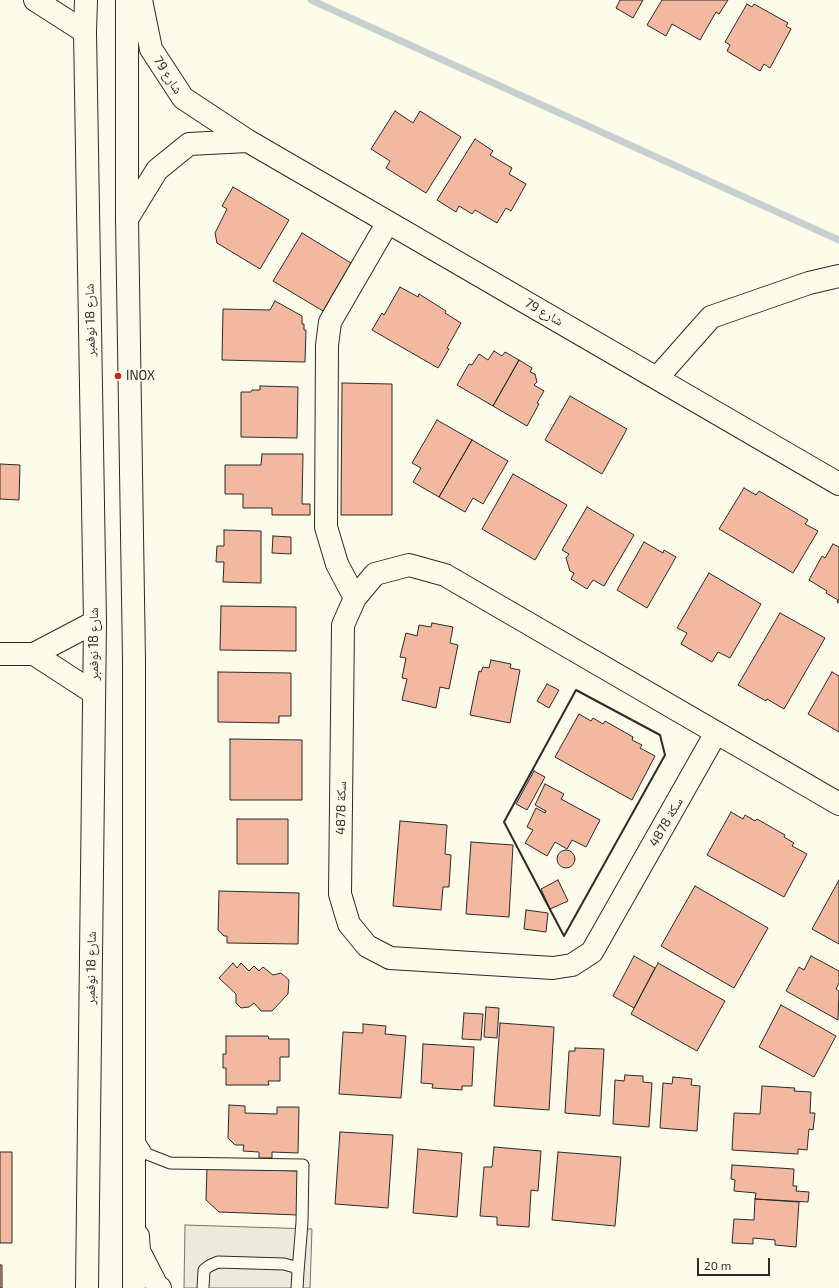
<!DOCTYPE html>
<meta charset="utf-8">
<style>
body{margin:0}
#map{position:relative;width:839px;height:1288px;overflow:hidden;background:#fdfbea;font-family:"Exo 2",sans-serif}
canvas{display:block}
.scale{position:absolute;left:697px;top:1258px;width:73px;height:18px;box-sizing:border-box;border:2px solid #2b2b2b;border-top:0;padding-left:5px;font-size:12px;line-height:14px;white-space:nowrap;color:#2b2b2b;-webkit-text-stroke:3px #fdfbea;paint-order:stroke}
</style>
<div id="map">
<canvas width="839" height="1288"></canvas>
<div class="scale">20 m</div>
</div>
<script>
const c = document.querySelector('canvas').getContext('2d');
c.lineJoin = 'round';
function paint(path, color) {
  c.fillStyle = color;
  c.fill(path, 'evenodd');
}
function shape(rows) {
  const path = new Path2D();
  for (const r of rows) {
    if (r.length === 3) {
      path.moveTo(r[0] + r[2], r[1]);
      path.arc(r[0], r[1], r[2], 0, 2 * Math.PI);
      continue;
    }
    path.moveTo(r[0], r[1]);
    for (let i = 2; i < r.length; i += 2) path.lineTo(r[i], r[i + 1]);
  }
  return path;
}
function trace(path, color, width, dash) {
  c.strokeStyle = color;
  c.lineWidth = width;
  c.lineCap = dash ? 'butt' : 'round';
  c.setLineDash(dash || []);
  c.stroke(path);
}
function label(font, color, halo, rows, align = 'center') {
  c.font = font + ' "Exo 2","Noto Naskh Arabic",sans-serif';
  c.lineWidth = 3;
  c.setLineDash([]);
  c.textBaseline = 'middle';
  c.strokeStyle = halo;
  c.fillStyle = color;
  for (const [text, x, y, turn = 0] of rows) {
    c.save();
    c.translate(x, y);
    c.rotate((+turn || 0) * Math.PI / 180);
    c.textAlign = isNaN(turn) ? turn : align;
    if (halo) c.strokeText(text, 0, 0);
    c.fillText(text, 0, 0);
    c.restore();
  }
}
const parking = shape([
 [185,1225,312,1229,310,1288,184,1288,185,1225]
]);
const stream = shape([
 [311,0,839,240]
]);
const building = shape([
 [620,0,643,0,633,18,616,8,620,0],
 [662,0,728,0,719,14,716,12,700,40,672,24,666,36,647,25,662,0],
 [747,4,752,7,754,4,788,23,786,26,791,29,770,68,764,64,760,71,727,51,730,45,725,42,747,4],
 [395,111,413,123,420,111,461,137,426,193,386,168,390,161,371,149,395,111],
 [475,139,493,151,490,155,512,168,509,174,526,184,511,211,506,208,497,223,475,210,472,214,459,206,456,212,437,200,475,139],
 [233,187,289,220,260,269,217,243,215,233,227,209,222,206,233,187],
 [302,233,351,263,323,311,273,281,302,233],
 [400,287,418,297,419,294,446,311,445,313,461,323,447,348,449,349,438,368,372,330,382,313,384,315,400,287],
 [275,301,302,316,302,324,304,324,304,330,306,330,305,362,222,360,223,309,270,310,275,301],
 [494,351,502,356,505,352,519,360,493,406,457,385,469,364,472,365,479,354,488,360,494,351],
 [519,360,532,368,530,372,535,374,537,382,534,385,544,391,537,403,539,404,527,426,493,406,519,360],
 [342,383,392,384,392,515,341,515,342,383],
 [260,386,298,387,297,438,241,437,241,392,251,392,252,390,260,390,260,386],
 [570,396,627,429,602,474,545,440,570,396],
 [437,420,472,440,439,497,413,482,421,468,412,463,437,420],
 [472,440,508,461,483,504,473,498,465,512,439,497,472,440],
 [262,454,303,454,302,504,310,504,310,515,272,515,272,508,243,508,243,494,225,494,225,465,261,465,262,454],
 [0,464,20,465,19,500,0,499,0,464],
 [513,474,567,505,535,560,482,529,513,474],
 [744,488,756,495,759,491,808,520,805,524,818,531,793,573,719,529,744,488],
 [587,507,634,535,604,586,593,580,587,589,571,579,574,573,570,571,566,558,569,554,562,550,587,507],
 [224,530,261,531,261,583,223,582,224,562,216,562,217,546,224,546,224,530],
 [273,536,291,537,291,554,272,553,273,536],
 [644,542,663,553,664,550,676,557,647,608,617,590,644,542],
 [833,544,839,547,839,603,837,602,838,600,826,593,827,591,809,580,822,556,825,558,833,544],
 [709,573,761,604,730,658,718,652,712,662,681,644,687,633,677,628,709,573],
 [221,606,296,607,296,651,220,650,221,606],
 [780,613,825,638,784,709,767,699,766,701,738,685,780,613],
 [432,623,453,627,450,643,458,645,449,689,440,687,436,708,402,700,407,679,402,678,406,658,400,657,406,633,417,636,419,625,431,627,432,623],
 [491,660,511,664,510,668,520,670,510,723,470,715,479,671,481,672,483,667,489,668,491,660],
 [218,672,291,673,291,716,279,716,279,723,218,722,218,672],
 [832,672,839,676,839,732,808,714,832,672],
 [547,684,559,690,549,708,537,701,547,684],
 [579,714,591,721,593,718,603,724,605,721,633,737,632,740,642,745,640,748,655,756,632,800,555,757,579,714],
 [230,739,302,740,302,800,230,800,230,739],
 [534,771,545,777,527,810,516,804,534,771],
 [545,784,564,794,561,799,600,820,586,847,572,840,567,849,555,842,547,856,525,843,533,830,527,827,536,808,545,813,546,811,535,805,545,784],
 [731,812,743,819,745,815,755,821,757,819,785,835,784,837,794,843,792,846,807,854,784,897,707,855,731,812],
 [237,819,288,819,288,864,237,864,237,819],
 [400,821,447,825,445,854,451,855,449,887,443,887,441,910,393,906,400,821],
 [471,842,513,845,509,917,466,914,471,842],
 [566,859,9],
 [558,880,568,901,550,909,541,889,558,880],
 [839,880,839,944,812,929,839,880],
 [695,886,768,928,734,988,661,946,695,886],
 [219,891,299,893,298,944,227,943,227,936,224,936,218,930,219,891],
 [526,910,548,913,546,932,524,929,526,910],
 [634,956,655,968,634,1008,613,996,634,956],
 [811,956,839,971,839,983,836,989,839,991,838,1020,786,991,799,967,804,970,811,956],
 [233,963,237,968,241,963,249,971,254,966,259,971,263,967,273,975,281,973,289,980,288,994,272,1011,261,1011,254,1003,249,1007,241,1008,236,1003,236,994,219,978,233,963],
 [658,963,725,1001,697,1051,631,1014,658,963],
 [781,1005,836,1036,814,1077,759,1047,781,1005],
 [486,1007,499,1008,497,1038,484,1037,486,1007],
 [464,1013,483,1014,481,1040,462,1039,464,1013],
 [500,1023,554,1027,549,1110,494,1106,500,1023],
 [363,1024,386,1026,385,1034,406,1036,401,1098,339,1094,343,1032,363,1033,363,1024],
 [226,1036,268,1036,269,1039,289,1039,289,1057,280,1057,280,1081,268,1081,269,1085,226,1085,226,1068,223,1068,223,1054,226,1054,226,1036],
 [423,1044,474,1047,472,1086,462,1086,462,1090,432,1088,433,1084,421,1083,423,1044],
 [575,1048,604,1049,600,1116,565,1113,569,1051,575,1051,575,1048],
 [625,1075,643,1076,643,1082,652,1083,649,1127,613,1124,615,1080,624,1081,625,1075],
 [673,1077,692,1079,691,1085,700,1086,697,1131,660,1128,663,1083,672,1084,673,1077],
 [762,1086,795,1088,794,1091,811,1092,810,1113,815,1113,813,1130,809,1129,807,1150,798,1149,798,1154,732,1150,734,1113,760,1114,762,1086],
 [229,1105,245,1106,245,1113,277,1114,277,1107,299,1107,298,1153,272,1152,272,1158,259,1158,259,1152,243,1151,244,1145,235,1145,228,1138,229,1105],
 [340,1132,393,1135,388,1208,335,1204,340,1132],
 [494,1147,541,1151,538,1191,531,1190,529,1227,497,1225,497,1217,480,1216,484,1167,492,1167,494,1147],
 [418,1149,462,1153,457,1217,413,1213,418,1149],
 [0,1152,12,1152,12,1243,0,1243,0,1152],
 [558,1152,621,1157,615,1226,552,1220,558,1152],
 [732,1165,794,1169,793,1186,797,1186,796,1191,809,1192,808,1202,755,1199,756,1193,734,1191,735,1180,731,1179,732,1165],
 [207,1168,299,1171,298,1215,219,1212,206,1200,207,1168],
 [755,1199,799,1202,796,1247,775,1245,775,1240,753,1238,753,1244,732,1243,734,1219,754,1220,755,1199],
 [0,1265,2,1265,2,1288,0,1288,0,1265]
]);
const lane = shape([
 [138,1139,147,1154,170,1163,303,1165,302,1222,298,1272],
 [203,1288,204,1270,209,1266,218,1262,284,1264,295,1267,298,1272,297,1288]
]);
const street = shape([
 [35,0,85,32],
 [141,0,151,49,183,98,248,141,839,484],
 [127,219,157,170,189,144,248,141],
 [657,378,711,317,809,283,839,276],
 [355,598,337,564,326,527,327,345,330,322,388,222],
 [0,654,34,654,95,622],
 [34,654,94,693],
 [716,733,592,952,572,965,553,968,390,958,367,946,349,924,340,894,343,625,355,598,375,574,409,565,445,575,839,804]
]);
const secondary = shape([
 [138,1236,139,1251,157,1286,160,1288]
]);
const primary = shape([
 [86,0,85,32,95,622,87,1288],
 [127,0,127,219,134,660,134,1288]
]);
const wall = shape([
 [576,690,660,735,665,755,564,936,504,822,576,690]
]);
const markers = [
 [118,376,4,"#c62828"]
];
const streetNames = [
 ["79 شارع",168,75,57],
 ["79 شارع",544,312,30],
 ["شارع 18 نوفمبر",90,320,-91],
 ["شارع 18 نوفمبر",94,644,-90],
 ["سكة 4878",341,808,-89],
 ["سكة 4878",666,822,-60],
 ["شارع 18 نوفمبر",91,968,-89]
];
const poiNames = [
 ["INOX",126,376]
];
paint(parking, '#eceadb');
trace(parking, '#74746e', 1);
trace(stream, '#c7d0d0', 7);
paint(building, '#f2b8a0');
trace(building, '#2b2b2b', 1);
trace(lane, '#2b2b2b', 13);
trace(street, '#2b2b2b', 24);
trace(secondary, '#2b2b2b', 24);
trace(primary, '#2b2b2b', 24);
trace(lane, '#fdfbea', 11);
trace(street, '#fdfbea', 22);
trace(secondary, '#fdfbea', 22);
trace(primary, '#fdfbea', 22);
trace(wall, '#2b2b2b', 2);
for (const [x, y, r, color] of markers) {
  const dot = new Path2D();
  dot.arc(x, y, r, 0, 2 * Math.PI);
  c.fillStyle = color;
  c.fill(dot);
  trace(dot, '#fdfbea', 1.5);
}
label('13px', '#2b2b2b', '#fdfbea', streetNames);
label('13px', '#2b2b2b', '#fdfbea', poiNames, 'left');
</script>
